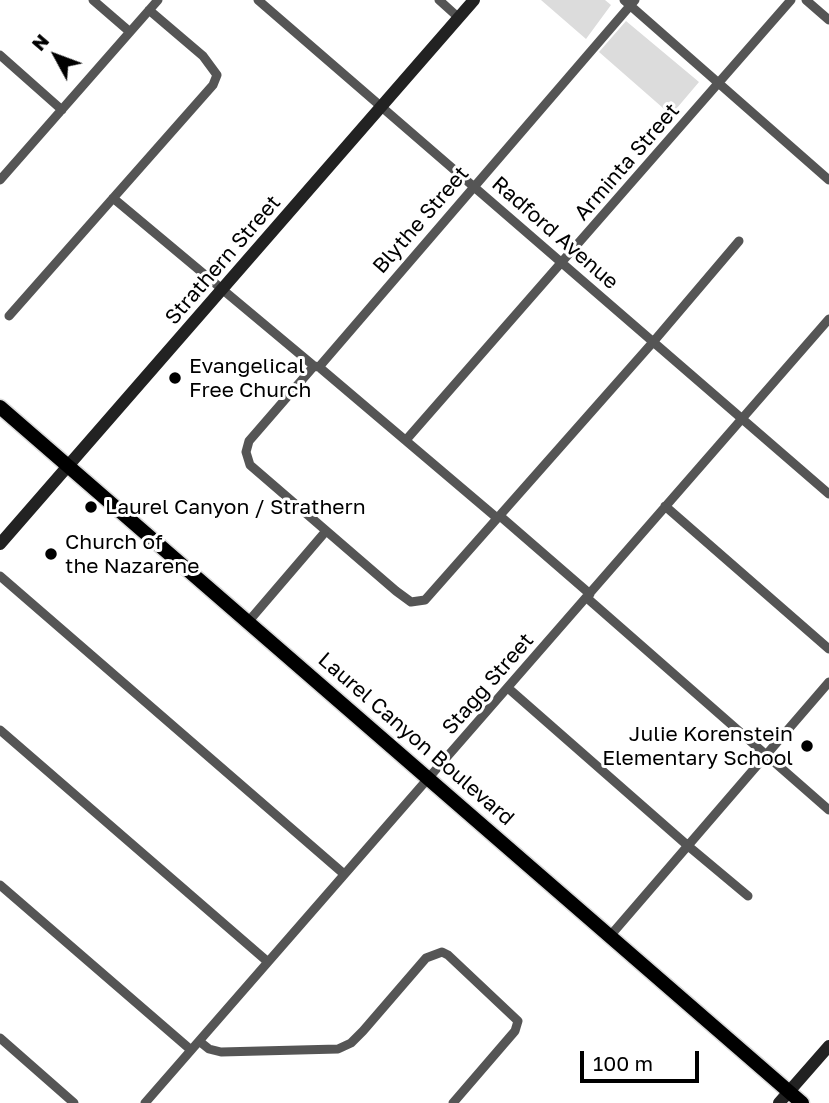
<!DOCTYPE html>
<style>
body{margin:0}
#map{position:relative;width:829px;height:1103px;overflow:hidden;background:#fff;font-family:"Golos Text",sans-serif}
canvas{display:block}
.north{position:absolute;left:21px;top:21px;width:70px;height:70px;-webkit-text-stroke:5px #fff;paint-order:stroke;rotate:311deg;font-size:19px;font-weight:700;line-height:28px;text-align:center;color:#000}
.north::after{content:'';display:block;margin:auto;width:24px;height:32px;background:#000;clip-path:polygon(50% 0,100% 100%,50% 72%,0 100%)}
.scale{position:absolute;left:580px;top:1051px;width:119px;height:32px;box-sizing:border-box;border:4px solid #000;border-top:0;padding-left:9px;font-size:21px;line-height:24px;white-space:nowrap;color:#000;-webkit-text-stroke:5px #fff;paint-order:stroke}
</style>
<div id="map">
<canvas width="829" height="1103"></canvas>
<div class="north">N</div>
<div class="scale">100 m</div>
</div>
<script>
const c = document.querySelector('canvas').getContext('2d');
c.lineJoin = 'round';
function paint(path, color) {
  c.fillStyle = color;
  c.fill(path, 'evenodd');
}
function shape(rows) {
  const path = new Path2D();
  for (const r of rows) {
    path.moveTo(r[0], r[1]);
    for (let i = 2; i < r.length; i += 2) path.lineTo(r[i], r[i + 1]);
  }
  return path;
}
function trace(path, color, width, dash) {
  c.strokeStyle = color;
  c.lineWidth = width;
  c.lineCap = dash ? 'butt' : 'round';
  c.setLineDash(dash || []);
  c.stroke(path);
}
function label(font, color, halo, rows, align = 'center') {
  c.font = font + ' "Golos Text",sans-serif';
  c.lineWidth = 6;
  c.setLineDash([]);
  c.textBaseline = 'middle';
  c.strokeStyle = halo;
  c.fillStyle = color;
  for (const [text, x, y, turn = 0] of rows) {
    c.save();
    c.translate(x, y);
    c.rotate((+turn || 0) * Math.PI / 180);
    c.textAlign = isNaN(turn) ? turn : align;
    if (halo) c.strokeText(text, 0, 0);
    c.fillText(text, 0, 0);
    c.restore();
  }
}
const green = shape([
 [541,0,605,0,611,5,586,39],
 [626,21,699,82,671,115,599,52]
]);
const street = shape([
 [93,0,130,32],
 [258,0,829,494],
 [439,0,459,18],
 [624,0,829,180],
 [635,0,319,367,314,366,249,441,246,452,250,465,396,591,411,602,425,600,654,341,739,241],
 [806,0,829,20],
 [0,55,62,110],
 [0,180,158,0],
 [113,198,314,366],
 [9,316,213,85,217,75,203,56,149,10],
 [319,367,497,518],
 [406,440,791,0],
 [665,506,829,649],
 [500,516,590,594],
 [0,576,344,874],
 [587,598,829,810],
 [248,622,326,531],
 [508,688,687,845,748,896],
 [0,730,268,962],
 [0,885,191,1050],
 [610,936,829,682],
 [0,1038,74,1103],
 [199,1041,209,1049,221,1052,338,1049,351,1043,363,1031,426,958,442,952,448,955,518,1021,515,1031,453,1103],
 [145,1103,829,319]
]);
const secondary = shape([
 [0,544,474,0],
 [779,1103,829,1046]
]);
const primary = shape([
 [0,407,802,1103]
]);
const markers = [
 [175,378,7,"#000"],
 [91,507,7,"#000"],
 [51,554,7,"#000"],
 [807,746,7,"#000"]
];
const streetNames = [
 ["Arminta Street",627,162,-49],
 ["Blythe Street",421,220,-49],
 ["Radford Avenue",555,233,41],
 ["Strathern Street",223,260,-49],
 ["Stagg Street",488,684,-49],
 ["Laurel Canyon Boulevard",416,739,41]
];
const poiNames = [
 ["Evangelical",189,366],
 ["Free Church",189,390],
 ["Laurel Canyon / Strathern",105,507],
 ["Church of",65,542],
 ["the Nazarene",65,566],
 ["Julie Korenstein",793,734,"right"],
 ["Elementary School",793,758,"right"]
];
paint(green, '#dcdcdc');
trace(primary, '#dbdbdb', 17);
trace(street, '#555', 9);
trace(secondary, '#222', 12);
trace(primary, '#000', 14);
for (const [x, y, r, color] of markers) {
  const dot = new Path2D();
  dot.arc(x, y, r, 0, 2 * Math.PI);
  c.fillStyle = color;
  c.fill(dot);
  trace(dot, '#fff', 2.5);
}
label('21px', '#000', '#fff', streetNames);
label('21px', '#000', '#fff', poiNames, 'left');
</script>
